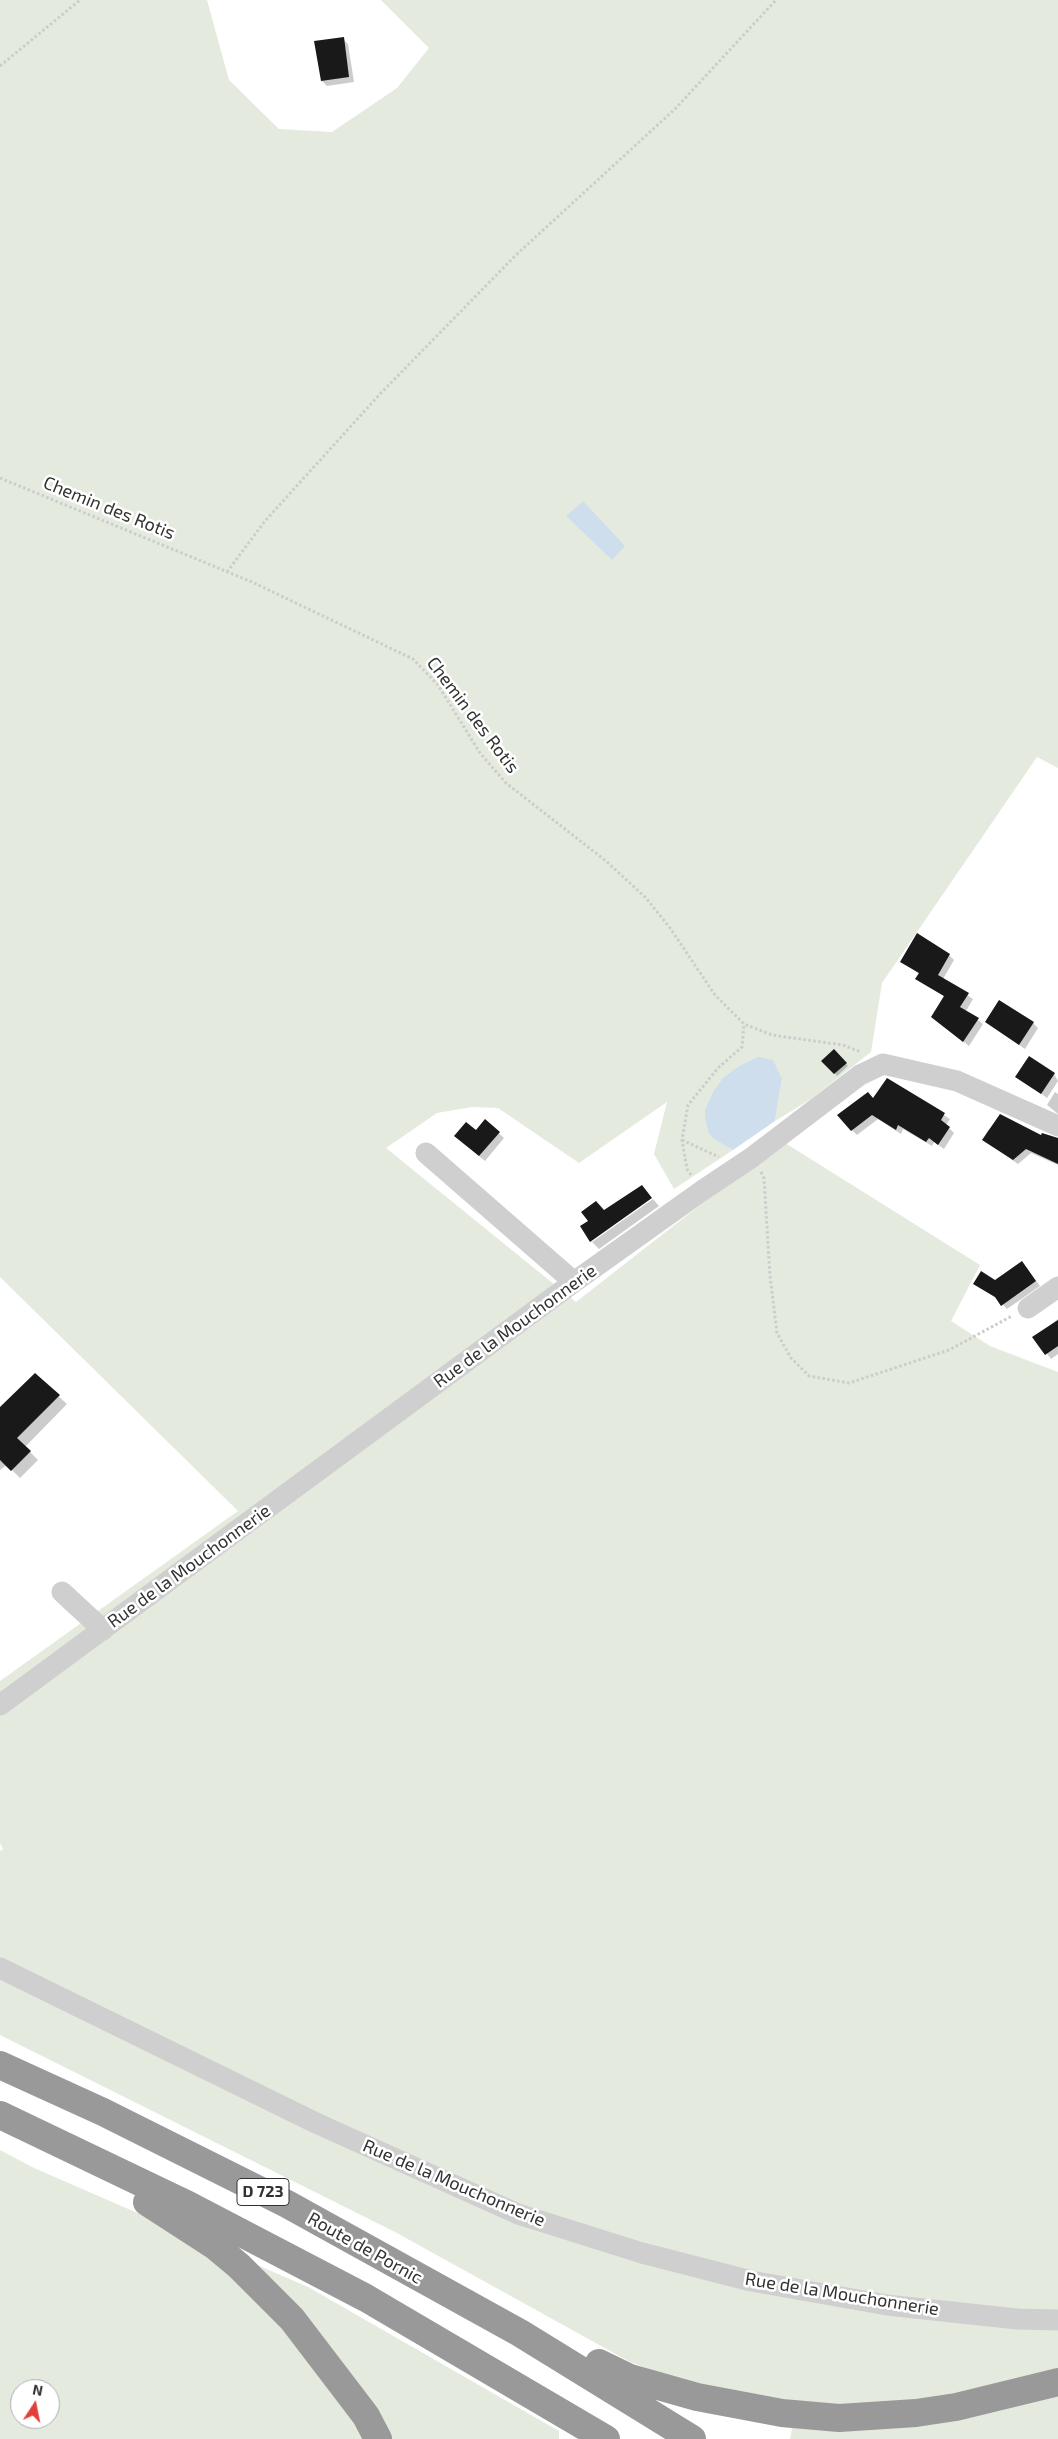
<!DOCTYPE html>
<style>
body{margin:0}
#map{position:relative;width:1058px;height:2439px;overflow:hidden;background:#fff;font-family:"Exo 2",sans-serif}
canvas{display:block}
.north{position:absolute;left:10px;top:2379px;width:50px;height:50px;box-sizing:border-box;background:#fff;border:1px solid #adadad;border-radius:50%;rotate:11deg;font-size:14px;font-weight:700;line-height:20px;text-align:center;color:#323232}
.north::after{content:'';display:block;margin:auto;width:18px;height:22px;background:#e23f3b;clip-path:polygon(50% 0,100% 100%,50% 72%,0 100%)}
</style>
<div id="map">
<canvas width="1058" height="2439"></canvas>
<div class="north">N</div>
</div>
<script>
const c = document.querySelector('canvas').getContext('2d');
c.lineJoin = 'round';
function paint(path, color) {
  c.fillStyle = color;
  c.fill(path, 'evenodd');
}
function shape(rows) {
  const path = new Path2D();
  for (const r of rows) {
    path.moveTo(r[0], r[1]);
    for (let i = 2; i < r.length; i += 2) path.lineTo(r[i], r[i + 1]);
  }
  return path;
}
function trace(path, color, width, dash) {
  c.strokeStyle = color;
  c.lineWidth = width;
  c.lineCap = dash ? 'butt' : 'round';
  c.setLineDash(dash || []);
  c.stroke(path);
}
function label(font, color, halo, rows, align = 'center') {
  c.font = font + ' "Exo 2",sans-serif';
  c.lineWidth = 5;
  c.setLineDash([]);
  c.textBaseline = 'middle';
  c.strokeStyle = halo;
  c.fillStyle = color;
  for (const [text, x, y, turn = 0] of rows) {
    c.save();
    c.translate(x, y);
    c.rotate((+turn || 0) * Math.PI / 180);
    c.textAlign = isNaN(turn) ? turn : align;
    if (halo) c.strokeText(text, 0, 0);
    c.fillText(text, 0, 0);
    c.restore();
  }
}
const green = shape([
 [0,0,207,0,229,80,279,129,332,132,397,88,429,48,381,0,1058,0,1058,768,1037,757,882,983,871,1052,811,1099,775,1121,782,1079,713,1092,705,1109,705,1119,708,1132,733,1150,674,1189,654,1154,667,1102,579,1163,498,1108,472,1107,437,1113,386,1148,576,1302,782,1141,980,1265,951,1321,990,1346,1058,1372,1058,2439,790,2439,797,2403,682,2381,630,2362,395,2232,0,2035,0,1851,3,1849,0,1843,0,1681,238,1511,0,1277],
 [0,2150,34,2168,308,2287,559,2431,559,2439,0,2439],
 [20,2389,50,2389,50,2419,20,2419]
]);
const water = shape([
 [583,501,625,546,612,560,566,516],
 [758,1057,773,1060,782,1079,775,1121,733,1150,714,1139,708,1132,705,1119,705,1109,713,1092,723,1078,739,1066]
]);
const shadow = shape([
 [343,39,348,44,354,82,327,86,322,81],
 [949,955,954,960,943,979,973,999,966,1011,983,1024,969,1046,938,1022,945,997,922,983,917,978,919,974,902,961],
 [986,1022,1033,1023,1038,1028,1025,1049],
 [834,1051,848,1066,837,1076,823,1061],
 [1054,1074,1058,1081,1047,1098,1017,1076],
 [887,1079,950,1119,946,1125,954,1133,944,1149,934,1142,932,1146,903,1129,901,1134,878,1119,857,1135,852,1130],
 [1055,1092,1058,1094,1058,1114,1047,1105],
 [485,1121,504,1138,485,1161,461,1141,476,1131],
 [988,1130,1041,1137,1058,1142,1058,1165,1031,1153,1018,1164,983,1140],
 [653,1199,659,1206,599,1249,592,1242],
 [1026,1267,1040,1286,1007,1309,999,1300,975,1284,995,1281],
 [1058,1319,1058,1354,1051,1359,1034,1337],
 [35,1375,67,1404,25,1447,38,1460,20,1478,7,1465,0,1470,0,1409]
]);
const building = shape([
 [344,37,349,77,321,81,314,41],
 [917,933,950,954,938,975,969,993,960,1007,979,1018,963,1042,931,1017,944,996,915,979,919,973,900,962],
 [999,1000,1034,1022,1019,1045,985,1022],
 [834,1049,847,1063,834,1074,821,1061],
 [1029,1056,1055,1073,1041,1094,1015,1077],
 [887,1078,945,1113,941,1120,950,1127,938,1145,929,1138,926,1142,898,1125,896,1130,872,1115,851,1131,837,1115,868,1092,873,1098],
 [1000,1114,1041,1135,1042,1133,1058,1138,1058,1164,1026,1149,1013,1160,982,1140],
 [485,1119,500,1132,479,1156,454,1136,466,1122,476,1130],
 [642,1185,652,1198,590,1242,580,1226,588,1221,581,1212,596,1201,604,1210],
 [1022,1261,1036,1281,1001,1306,995,1297,973,1284,981,1271,995,1280],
 [1058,1320,1058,1346,1045,1355,1032,1337],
 [35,1373,60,1395,17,1438,31,1451,11,1471,0,1460,0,1407]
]);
const path = shape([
 [0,66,80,0],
 [0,478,252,582,413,659,438,685,480,753,506,783,606,861,646,898,670,928,715,995,744,1024,772,1035,843,1045,861,1052],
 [227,572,265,521,380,394,516,255,675,109,776,0],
 [682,1140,719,1157],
 [761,1172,764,1178,770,1276,777,1333,791,1358,809,1376,849,1383,949,1350,1012,1316],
 [691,1175,687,1169,682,1140,688,1105,718,1068,742,1047,744,1024]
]);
const minor = shape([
 [426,1153,574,1282],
 [1028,1308,1058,1287],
 [62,1592,103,1630],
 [0,1705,574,1282,703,1190,751,1158,860,1075,883,1064,957,1081,1058,1126],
 [0,1968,316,2123,518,2214,642,2253,751,2281,887,2305,1017,2319,1058,2320]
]);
const highway = shape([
 [0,2065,103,2112,287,2204,520,2333,692,2439],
 [0,2115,188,2205,366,2298,606,2439],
 [147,2202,215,2246,239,2266,292,2319,366,2416,378,2439],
 [599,2363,630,2378,697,2397,782,2413,839,2418,916,2413,956,2407,1058,2382]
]);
const shields = [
 [263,2192,52]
];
const shieldNames = [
 ["D 723",263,2192]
];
const streetNames = [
 ["Chemin des Rotis",109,508,22],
 ["Chemin des Rotis",473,715,53],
 ["Rue de la Mouchonnerie",515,1326,-36],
 ["Rue de la Mouchonnerie",189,1566,-36],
 ["Rue de la Mouchonnerie",454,2183,23],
 ["Route de Pornic",365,2248,29],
 ["Rue de la Mouchonnerie",842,2294,9]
];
paint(green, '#e4ebde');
paint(water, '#cedeed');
paint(shadow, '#0003');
paint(building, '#191919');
trace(path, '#ccc', 3, [2.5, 2.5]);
trace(minor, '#cfcfcf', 21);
trace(highway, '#999', 28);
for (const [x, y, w] of shields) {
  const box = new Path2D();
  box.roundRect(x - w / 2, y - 13.5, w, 27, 4);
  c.fillStyle = '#fff';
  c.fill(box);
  trace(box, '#323232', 1);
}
label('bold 16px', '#323232', null, shieldNames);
label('18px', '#323232', '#fff', streetNames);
</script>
